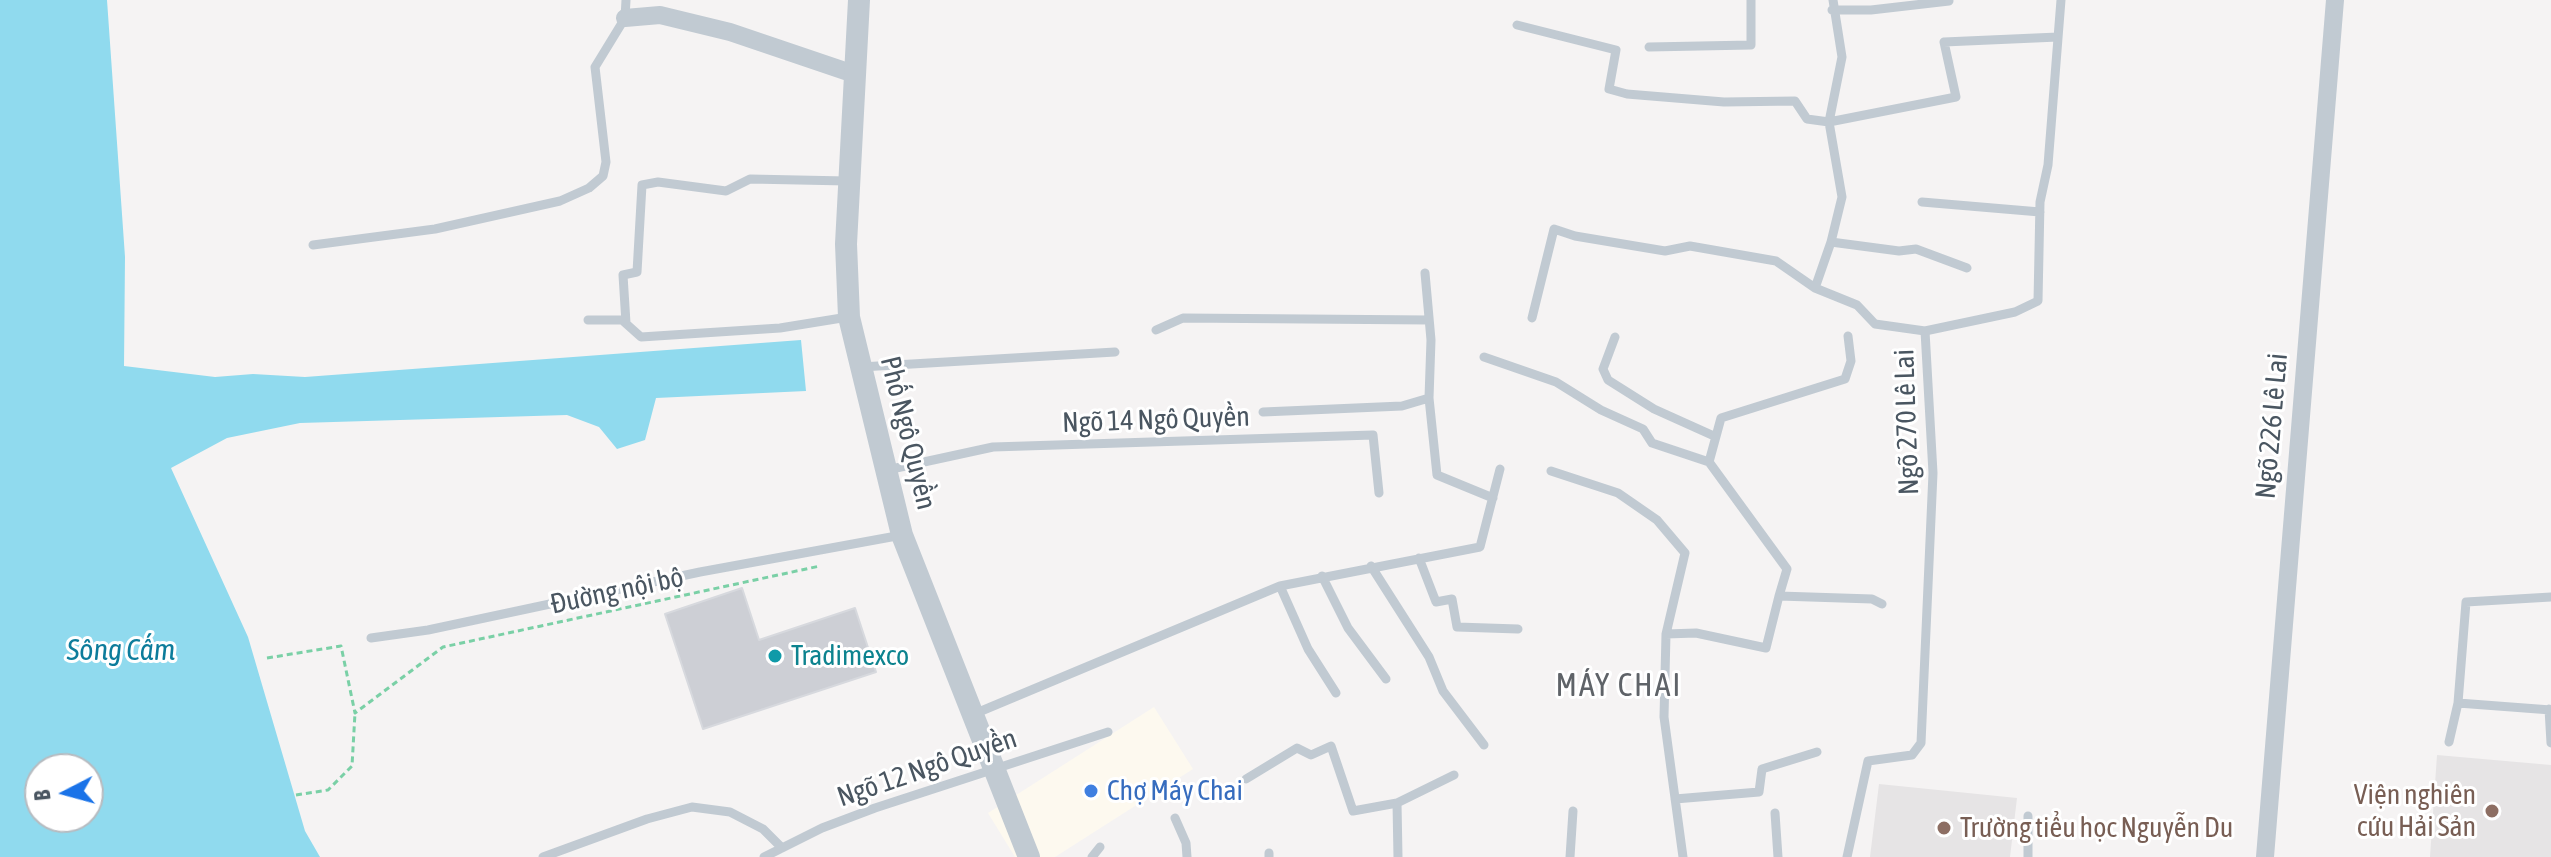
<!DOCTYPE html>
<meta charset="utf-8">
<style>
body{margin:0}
#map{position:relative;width:2551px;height:857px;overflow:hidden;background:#f5f3f3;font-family:"Asap Condensed",sans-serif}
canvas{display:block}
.north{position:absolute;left:24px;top:753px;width:80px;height:80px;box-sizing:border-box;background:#fff;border:2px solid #b7bbc0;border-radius:50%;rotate:264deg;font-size:22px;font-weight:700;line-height:32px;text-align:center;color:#4a5661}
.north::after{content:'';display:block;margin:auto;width:28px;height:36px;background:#1a73e8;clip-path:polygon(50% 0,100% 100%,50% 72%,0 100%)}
</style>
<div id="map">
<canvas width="2551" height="857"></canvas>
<div class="north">B</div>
</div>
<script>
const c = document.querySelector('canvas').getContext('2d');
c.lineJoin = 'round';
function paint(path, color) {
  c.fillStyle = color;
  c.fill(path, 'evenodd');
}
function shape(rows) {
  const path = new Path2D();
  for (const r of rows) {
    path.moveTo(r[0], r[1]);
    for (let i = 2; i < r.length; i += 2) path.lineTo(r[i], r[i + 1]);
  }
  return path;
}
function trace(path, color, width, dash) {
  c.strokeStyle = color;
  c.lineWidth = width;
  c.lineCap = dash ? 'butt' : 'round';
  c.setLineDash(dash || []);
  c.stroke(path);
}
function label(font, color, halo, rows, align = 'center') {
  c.font = font + ' "Asap Condensed",sans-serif';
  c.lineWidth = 6;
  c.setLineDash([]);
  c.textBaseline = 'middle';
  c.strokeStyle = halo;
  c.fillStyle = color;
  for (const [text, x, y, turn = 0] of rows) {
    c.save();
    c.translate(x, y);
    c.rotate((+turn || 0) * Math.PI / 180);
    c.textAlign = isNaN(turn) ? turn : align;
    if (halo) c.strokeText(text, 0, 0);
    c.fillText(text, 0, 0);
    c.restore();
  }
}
const commercial = shape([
 [1154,707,1193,769,1055,857,1015,857,988,813]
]);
const education = shape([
 [2437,755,2551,765,2551,857,2430,857],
 [1879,784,2017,798,2010,857,1870,857]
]);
const water = shape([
 [0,0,107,0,125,257,124,366,215,377,253,374,305,377,801,340,806,391,656,398,645,440,617,449,599,427,567,415,300,423,227,438,171,468,248,637,305,831,320,857,0,857],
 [88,769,88,817,40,817,40,769]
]);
const building = shape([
 [742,588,759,640,855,608,876,672,703,729,665,614,742,588]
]);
const path = shape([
 [267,658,341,646,355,713,443,647,820,566],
 [296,795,328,790,352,766,355,713]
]);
const service = shape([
 [1832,10,1871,10,1949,1],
 [1517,25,1616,50,1609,89,1627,94,1724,102,1795,101,1807,119,1829,122,1956,97,1944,42,2058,37],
 [1649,47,1751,45,1751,0],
 [1922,202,2040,212],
 [1831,242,1842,197,1829,122,1842,57,1833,0],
 [313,245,435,229,560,201,589,188,603,176,606,162,595,67,625,18,626,0],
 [1425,273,1431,340,1429,398,1437,475,1493,498],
 [1815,288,1831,242,1899,251,1916,249,1967,268],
 [1532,318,1554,229,1575,236,1665,251,1690,246,1776,261,1815,288,1857,305,1875,324,1925,331,1933,473,1921,743,1912,755,1868,761,1847,857],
 [588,320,622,320,641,337,780,328,848,317],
 [626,323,623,275,637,272,642,185,658,182,726,191,750,179,847,181],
 [1156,330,1183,318,1429,320],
 [1925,331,2015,312,2038,301,2040,202,2048,165,2061,0],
 [1615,337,1603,369,1608,380,1654,409,1714,436],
 [1484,357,1556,382,1601,410,1643,429,1652,443,1709,462,1787,569,1779,596],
 [861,367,1115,352],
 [1263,412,1402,406,1429,398],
 [1709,462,1721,418,1845,379,1851,361,1848,336],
 [887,470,993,447,1373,435,1379,493],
 [1551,471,1618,493,1657,520,1685,553,1666,634,1664,717,1683,857],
 [1419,558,1436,602,1452,599,1457,627,1518,629],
 [1371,566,1429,657,1443,691,1484,745],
 [1322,576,1348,628,1386,679],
 [1280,586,1308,649,1336,693],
 [2551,597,2466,602,2458,703,2551,710],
 [1666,634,1696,633,1766,648,1779,596,1872,599,1882,604],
 [371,638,428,630,700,572,902,535],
 [2549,709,2551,743],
 [974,714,1280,586,1480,547,1500,469],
 [2449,742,2458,703],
 [1246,779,1297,748,1311,755,1331,746,1353,811,1397,803,1398,857],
 [1675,799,1759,792,1762,769,1817,752],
 [1397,803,1454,775],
 [1775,813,1778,857],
 [1175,818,1186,843,1187,857],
 [543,857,647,819,692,807,730,812,763,829,782,848],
 [764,857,822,828,875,808,1108,732],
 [1092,857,1100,847],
 [1269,857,1269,853],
 [1570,857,1573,811],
 [2028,857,2028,816]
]);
const minor = shape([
 [625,18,660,15,730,32,854,74],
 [2265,857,2335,0]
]);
const tertiary = shape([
 [859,0,846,244,849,317,902,535,1029,857]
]);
const markers = [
 [775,656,8,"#0f9aa8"],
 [1091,791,8,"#3f7fe0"],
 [2492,811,8,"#8d6e63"],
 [1944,828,8,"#8d6e63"]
];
const streetNames = [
 ["Ngõ 14 Ngô Quyền",1156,420,-2],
 ["Ngõ 270 Lê Lai",1907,422,-92],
 ["Ngõ 226 Lê Lai",2272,426,-85],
 ["Phố Ngô Quyền",908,433,76],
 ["Đường nội bộ",617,591,-12],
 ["Ngõ 12 Ngô Quyền",927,768,-19]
];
const cultureNames = [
 ["Tradimexco",791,656]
];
const shopNames = [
 ["Chợ Máy Chai",1107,791]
];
const educationNames = [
 ["Viện nghiên",2476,795],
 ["cứu Hải Sản",2476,827],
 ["Trường tiểu học Nguyễn Du",1960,828,"left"]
];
const waterNames = [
 ["Sông Cấm",121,651]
];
const quarterNames = [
 ["MÁY CHAI",1619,686]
];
paint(commercial, '#fdf9ef');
paint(education, '#e6e4e5');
paint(water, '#90daee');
paint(building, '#cdcfd5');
trace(building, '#d7d9de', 2);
trace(path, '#7ad0a6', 3, [6, 4]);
trace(service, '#c1cad2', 9);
trace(minor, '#c1cad2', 18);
trace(tertiary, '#c1cad2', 22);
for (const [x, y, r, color] of markers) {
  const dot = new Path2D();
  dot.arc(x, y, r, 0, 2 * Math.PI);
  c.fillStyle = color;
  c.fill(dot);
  trace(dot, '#fff', 3);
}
label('28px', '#4a5661', '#fff', streetNames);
label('28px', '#0d838f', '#fff', cultureNames, 'left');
label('28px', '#366cbe', '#fff', shopNames, 'left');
label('28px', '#785e54', '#fff', educationNames, 'right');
label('italic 30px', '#0c7c9b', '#fff', waterNames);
c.letterSpacing = '2px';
label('32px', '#5f6368', '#fff', quarterNames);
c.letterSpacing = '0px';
</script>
